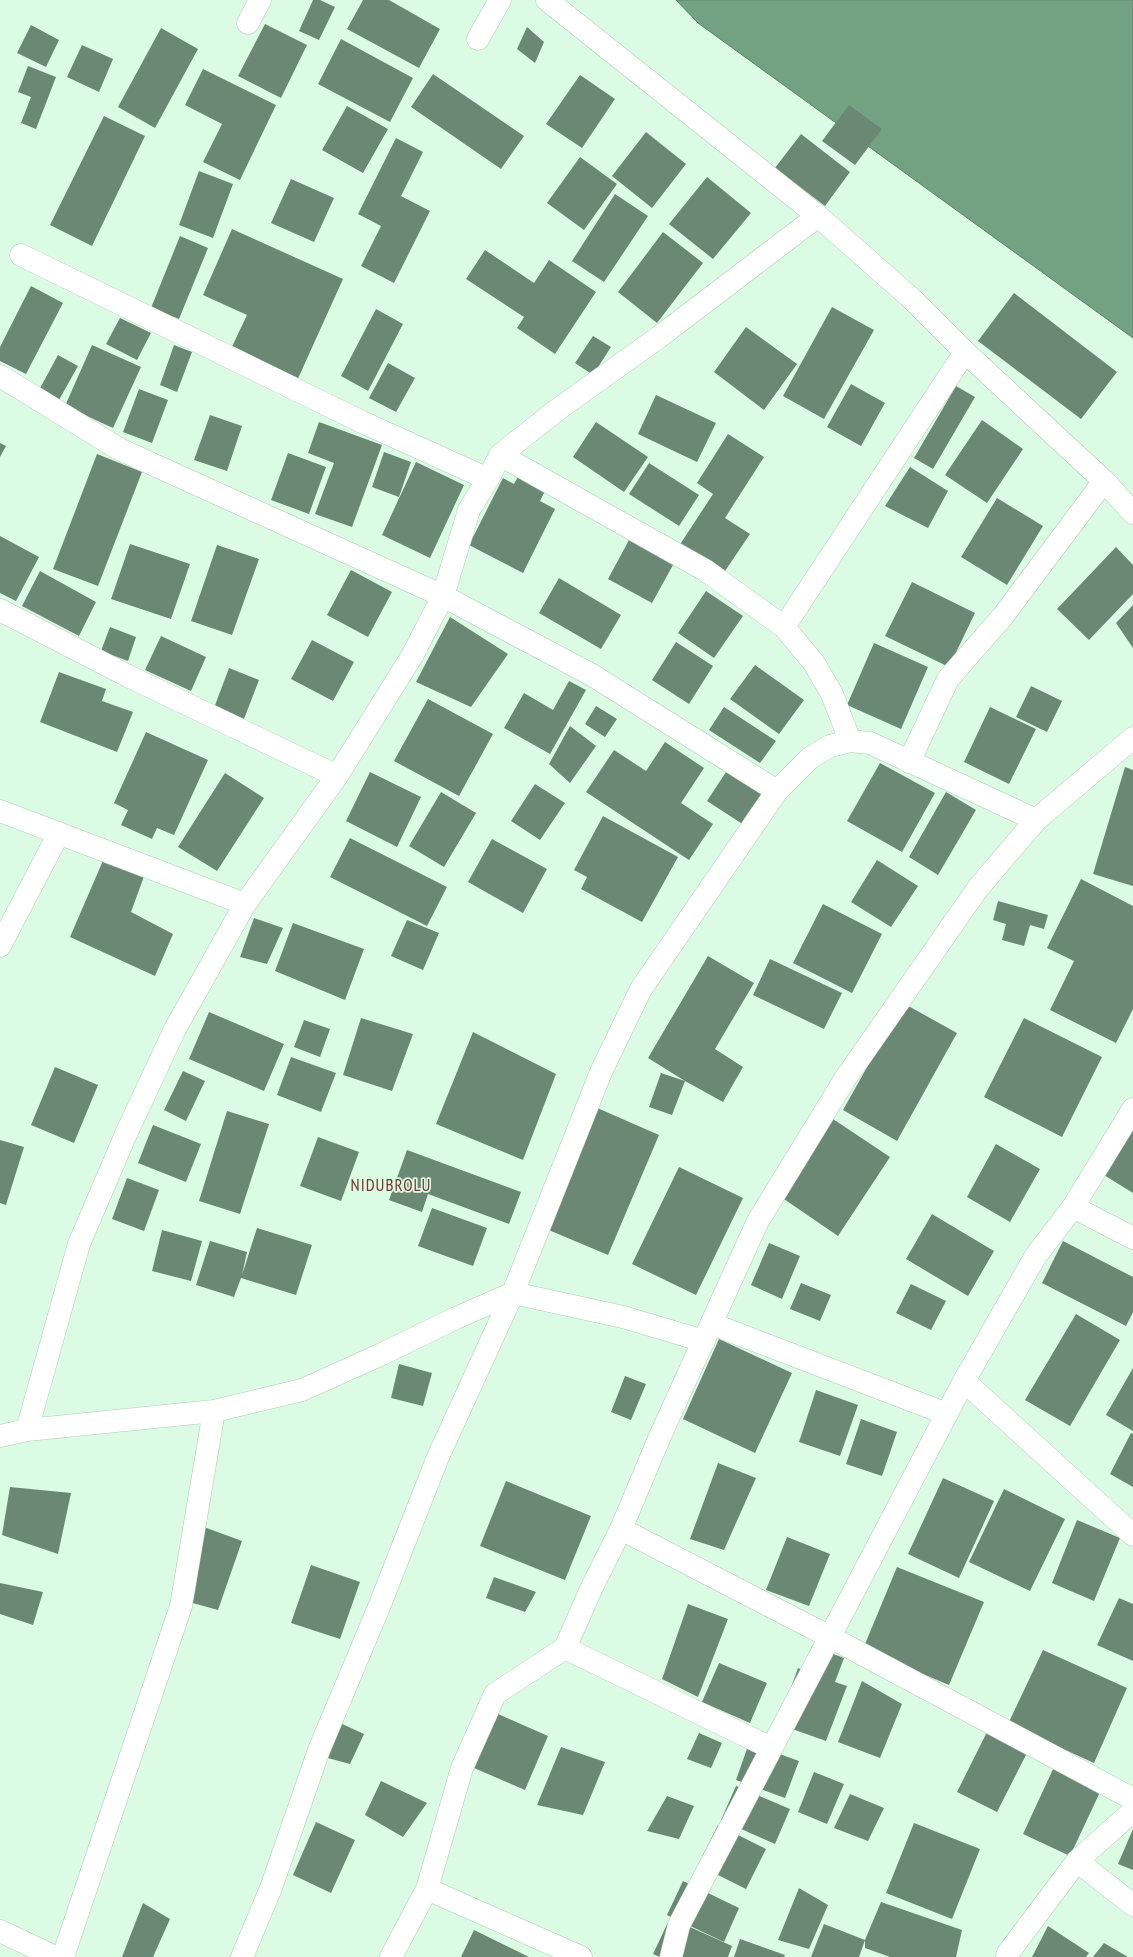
<!DOCTYPE html>
<style>
body{margin:0}
canvas{display:block;background:#dbfbe4}
</style>
<canvas width="1133" height="1957"></canvas>
<script>
const c = document.querySelector('canvas').getContext('2d');
c.lineJoin = 'round';
function paint(path, color) {
  c.fillStyle = color;
  c.fill(path, 'evenodd');
}
function shape(rows) {
  const path = new Path2D();
  for (const r of rows) {
    path.moveTo(r[0], r[1]);
    for (let i = 2; i < r.length; i += 2) path.lineTo(r[i], r[i + 1]);
  }
  return path;
}
function trace(path, color, width, dash) {
  c.strokeStyle = color;
  c.lineWidth = width;
  c.lineCap = dash ? 'butt' : 'round';
  c.setLineDash(dash || []);
  c.stroke(path);
}
function label(font, color, halo, rows, align = 'center') {
  c.font = font + ' "PT Sans Narrow",sans-serif';
  c.lineWidth = 3.5;
  c.setLineDash([]);
  c.textBaseline = 'middle';
  c.strokeStyle = halo;
  c.fillStyle = color;
  for (const [text, x, y, turn = 0] of rows) {
    c.save();
    c.translate(x, y);
    c.rotate((+turn || 0) * Math.PI / 180);
    c.textAlign = isNaN(turn) ? turn : align;
    if (halo) c.strokeText(text, 0, 0);
    c.fillText(text, 0, 0);
    c.restore();
  }
}
const water = shape([
 [676,0,1133,0,1133,338,698,23,676,0]
]);
const building = shape([
 [313,0,320,0,335,7,319,40,299,31],
 [363,0,389,0,440,29,419,68,347,29],
 [265,24,307,45,281,98,238,76],
 [31,25,59,40,46,67,17,53],
 [527,27,544,42,535,63,517,49],
 [161,28,198,49,155,128,118,107],
 [341,39,413,78,390,122,318,84],
 [82,45,113,59,99,92,67,77],
 [28,66,56,77,36,129,21,123,31,97,18,92],
 [203,69,276,105,240,180,203,162,222,124,185,105],
 [433,74,524,136,501,169,411,107],
 [580,75,615,99,582,148,546,124],
 [849,105,882,129,855,165,822,141],
 [347,106,388,129,363,173,322,150],
 [104,116,145,136,92,246,50,225],
 [646,132,686,164,652,208,612,176],
 [801,134,850,172,825,206,775,168],
 [396,138,423,152,401,196,430,211,394,283,361,266,381,226,358,214],
 [580,157,617,184,584,230,547,203],
 [199,171,233,184,213,238,179,225],
 [707,177,751,213,713,259,669,224],
 [291,179,334,198,314,242,271,223],
 [615,194,648,216,604,282,572,261],
 [232,229,343,279,296,383,229,353,247,315,203,295],
 [663,232,703,263,657,323,618,292],
 [180,236,208,248,179,319,151,308],
 [485,250,534,283,549,260,596,292,555,354,517,328,524,317,466,279],
 [31,286,63,303,26,374,0,361,0,347],
 [1014,293,1117,372,1081,419,978,341],
 [832,307,874,330,824,419,783,396],
 [376,309,403,324,368,391,341,376],
 [120,318,151,333,137,360,106,344],
 [746,327,797,364,764,410,714,372],
 [593,336,611,347,593,375,575,363],
 [92,345,141,367,113,428,65,406],
 [174,345,192,352,177,392,160,385],
 [58,355,78,366,59,400,39,390],
 [388,363,415,378,396,412,369,398],
 [851,384,885,403,861,446,827,427],
 [956,386,975,397,933,469,914,458],
 [139,389,168,400,152,443,123,432],
 [656,395,716,423,697,462,638,434],
 [210,415,242,426,227,471,194,460],
 [982,420,1023,449,987,503,945,475],
 [319,422,382,445,352,527,315,514,334,463,308,453],
 [596,422,648,457,624,492,573,457],
 [728,434,764,457,725,518,750,534,723,574,679,546,713,494,697,483],
 [0,443,6,446,0,457],
 [384,452,411,462,399,497,372,487],
 [288,453,326,467,309,514,271,500],
 [97,454,142,472,98,586,53,569],
 [416,462,464,485,430,558,382,535],
 [649,463,699,495,679,526,629,494],
 [910,467,948,491,928,528,885,506],
 [520,473,547,487,540,501,555,509,523,573,469,545,503,478,514,484],
 [997,498,1043,526,1007,585,961,557],
 [0,536,39,557,16,601,0,593],
 [629,540,673,565,652,603,608,579],
 [130,544,190,564,171,619,111,599],
 [217,545,259,559,232,635,191,621],
 [1116,547,1133,565,1133,594,1089,640,1057,609],
 [351,570,392,592,368,637,327,615],
 [40,571,96,602,79,636,22,606],
 [559,578,621,615,601,649,539,613],
 [912,582,975,613,949,667,885,636],
 [706,591,743,616,714,658,678,633],
 [1133,605,1133,648,1116,623],
 [450,617,508,654,471,707,416,682],
 [110,627,136,637,128,661,101,651],
 [161,636,206,657,191,691,145,670],
 [312,640,354,662,333,701,291,679],
 [676,642,713,666,689,704,652,680],
 [874,643,928,667,901,729,847,705],
 [755,665,804,700,779,734,730,699],
 [229,668,259,680,244,719,214,708],
 [59,672,106,689,102,701,133,712,117,752,40,722],
 [569,681,586,690,550,754,504,728,524,693,553,710],
 [1031,686,1062,701,1047,732,1016,717],
 [428,699,493,734,459,796,394,761],
 [596,706,617,719,605,737,585,724],
 [724,707,776,741,760,763,709,730],
 [990,707,1036,729,1009,784,964,762],
 [570,726,596,746,570,783,549,764],
 [146,732,208,760,174,835,157,828,152,839,121,825,128,810,114,803],
 [665,742,704,768,681,803,713,824,689,860,586,792,614,750,646,771],
 [880,763,935,793,902,852,847,821],
 [1125,767,1133,770,1133,886,1093,874],
 [728,769,765,794,744,825,707,801],
 [370,772,421,797,397,847,346,821],
 [225,773,264,798,217,871,178,847],
 [535,784,565,803,540,840,511,821],
 [441,792,476,813,444,867,409,846],
 [946,792,976,810,938,875,909,857],
 [603,816,678,857,642,922,581,889,587,877,574,870],
 [350,838,447,887,427,926,330,877],
 [492,839,547,869,523,913,468,882],
 [105,856,146,871,131,912,173,934,155,976,70,937],
 [877,860,918,886,891,927,851,902],
 [1081,879,1133,906,1133,1009,1116,1043,1050,1010,1074,961,1047,948],
 [998,901,1048,915,1044,929,1030,925,1024,946,1002,940,1006,924,993,920],
 [823,904,882,934,852,993,793,963],
 [254,918,283,928,267,964,240,957],
 [407,920,439,933,423,970,391,956],
 [293,923,364,949,345,1000,275,971],
 [708,956,754,983,715,1049,743,1067,723,1102,685,1081,672,1115,649,1107,661,1073,685,1081,648,1058],
 [770,959,842,993,824,1029,753,995],
 [903,1003,957,1033,897,1141,843,1110],
 [209,1012,284,1044,264,1091,189,1059],
 [361,1018,413,1034,392,1091,343,1075],
 [1024,1018,1102,1057,1062,1137,984,1097],
 [304,1020,330,1029,320,1057,294,1047],
 [473,1032,556,1074,523,1160,436,1124],
 [291,1057,336,1073,321,1112,277,1095],
 [55,1067,98,1085,74,1143,31,1125],
 [183,1071,205,1081,186,1121,164,1110],
 [595,1107,659,1135,608,1255,544,1228],
 [227,1111,269,1124,240,1214,199,1201],
 [833,1119,890,1157,838,1236,781,1197],
 [1133,1123,1133,1193,1099,1172],
 [153,1125,201,1144,186,1182,138,1163],
 [318,1137,359,1152,341,1201,300,1186],
 [0,1140,24,1147,6,1205,0,1203],
 [996,1144,1040,1169,1010,1222,967,1197],
 [407,1150,521,1192,509,1224,428,1194,422,1212,389,1200],
 [679,1167,743,1198,696,1295,632,1264],
 [127,1178,159,1190,144,1231,112,1219],
 [432,1208,487,1228,473,1266,418,1246],
 [932,1214,994,1251,968,1296,906,1259],
 [257,1228,312,1245,296,1295,241,1278,234,1297,196,1285,210,1241,247,1252,242,1275],
 [162,1230,202,1241,191,1281,152,1271],
 [1063,1241,1133,1277,1133,1312,1126,1326,1042,1283],
 [769,1243,800,1256,782,1299,751,1285],
 [801,1283,831,1295,820,1321,790,1309],
 [911,1284,946,1301,931,1330,896,1313],
 [1076,1314,1120,1340,1070,1426,1025,1400],
 [719,1339,792,1373,755,1453,683,1419],
 [399,1364,432,1373,423,1406,391,1398],
 [1133,1368,1133,1431,1106,1415],
 [625,1376,646,1384,631,1420,611,1412],
 [816,1390,858,1405,840,1456,799,1442],
 [861,1419,897,1432,882,1476,846,1464],
 [1131,1433,1133,1434,1133,1487,1110,1474],
 [718,1463,756,1478,724,1550,690,1539],
 [943,1478,994,1501,959,1578,908,1554],
 [506,1481,591,1516,565,1580,480,1546],
 [10,1487,71,1493,58,1554,2,1535],
 [1004,1489,1065,1519,1030,1591,969,1562],
 [1077,1520,1120,1538,1094,1601,1052,1583],
 [204,1527,242,1541,218,1610,189,1602],
 [787,1537,830,1554,809,1606,766,1590],
 [311,1565,360,1582,340,1639,291,1623],
 [897,1567,984,1602,949,1685,863,1649],
 [494,1577,536,1592,525,1612,486,1598],
 [0,1583,43,1592,33,1625,0,1614],
 [1119,1598,1133,1604,1133,1661,1097,1645],
 [688,1604,728,1619,698,1697,662,1679],
 [812,1646,844,1658,835,1682,847,1686,826,1741,778,1724,798,1668,802,1670],
 [1043,1650,1127,1688,1094,1763,1008,1724],
 [719,1663,767,1683,750,1723,702,1702],
 [862,1681,902,1704,880,1758,838,1742],
 [498,1714,548,1736,525,1790,474,1768],
 [338,1722,364,1734,350,1764,324,1757],
 [988,1730,1028,1751,997,1812,957,1792],
 [699,1733,722,1743,711,1768,687,1759],
 [749,1743,799,1761,785,1798,736,1780],
 [561,1747,605,1762,583,1815,537,1805],
 [1054,1767,1101,1790,1070,1856,1023,1834],
 [814,1772,844,1784,827,1824,798,1812],
 [381,1781,427,1803,403,1837,365,1815],
 [736,1786,790,1809,775,1844,721,1820],
 [850,1794,884,1808,868,1841,834,1828],
 [667,1796,694,1806,679,1839,647,1831],
 [316,1822,355,1840,331,1893,293,1875],
 [914,1823,980,1849,952,1919,886,1893],
 [718,1825,766,1849,746,1889,698,1865],
 [1133,1829,1133,1870,1118,1864],
 [683,1881,739,1908,724,1942,667,1915],
 [799,1888,828,1905,809,1949,778,1940],
 [881,1902,962,1930,956,1957,890,1957,865,1948,865,1940,859,1957,811,1957,824,1924,865,1940],
 [143,1903,170,1919,153,1957,122,1957],
 [670,1918,732,1946,728,1957,660,1957,653,1954],
 [1048,1926,1089,1953,1086,1957,1032,1957],
 [474,1930,529,1957,461,1957],
 [740,1939,785,1955,784,1957,734,1957],
 [1104,1943,1128,1957,1093,1957]
]);
const minor = shape([
 [248,23,260,0],
 [478,39,500,0],
 [21,255,362,422,488,479],
 [0,376,119,449,443,596,592,675,777,791],
 [500,455,705,570,784,627,814,663,832,694,850,741],
 [0,610,128,676,337,776],
 [784,627,965,352],
 [909,762,948,679,1003,616,1104,481],
 [0,811,245,904],
 [0,946,59,833],
 [1073,1207,1133,1238],
 [712,1324,947,1414],
 [964,1381,1133,1535],
 [27,1430,214,1411,302,1390,382,1354,456,1318,513,1293,623,1317,704,1341],
 [0,1436,27,1430,79,1244,126,1134,175,1029,245,904,337,776,412,656,443,596,469,510,488,479,500,455,557,410,659,337,818,216],
 [621,1529,830,1637,1133,1799],
 [565,1648,771,1748],
 [1077,1861,1133,1905],
 [427,1889,581,1957],
 [0,1931,55,1957],
 [63,1957,181,1606,214,1411],
 [242,1957,271,1888,319,1750,379,1607,438,1457,513,1293,601,1072,641,989,777,791,810,758,830,746,850,741,870,743,1036,820],
 [391,1957,427,1889,462,1768,495,1694,565,1648,592,1587,621,1529,661,1434,758,1221,845,1079,978,888,1036,820,1133,738],
 [671,1957,679,1925,964,1381,1035,1257,1073,1207,1133,1109],
 [1007,1957,1008,1953,1077,1861,1133,1811]
]);
const secondary = shape([
 [547,0,818,216,912,299,965,352,1104,481,1133,513]
]);
const quarterNames = [
 ["NIDUBROLU",391,1186]
];
paint(water, '#73a282');
trace(water, '#5e836a', 1);
paint(building, '#6b8874');
trace(minor, '#acccb6', 23);
trace(secondary, '#acccb6', 23);
trace(minor, '#fff', 22);
trace(secondary, '#fff', 22);
c.letterSpacing = '1px';
label('17px', '#793231', '#dbfbe4', quarterNames);
c.letterSpacing = '0px';
</script>
